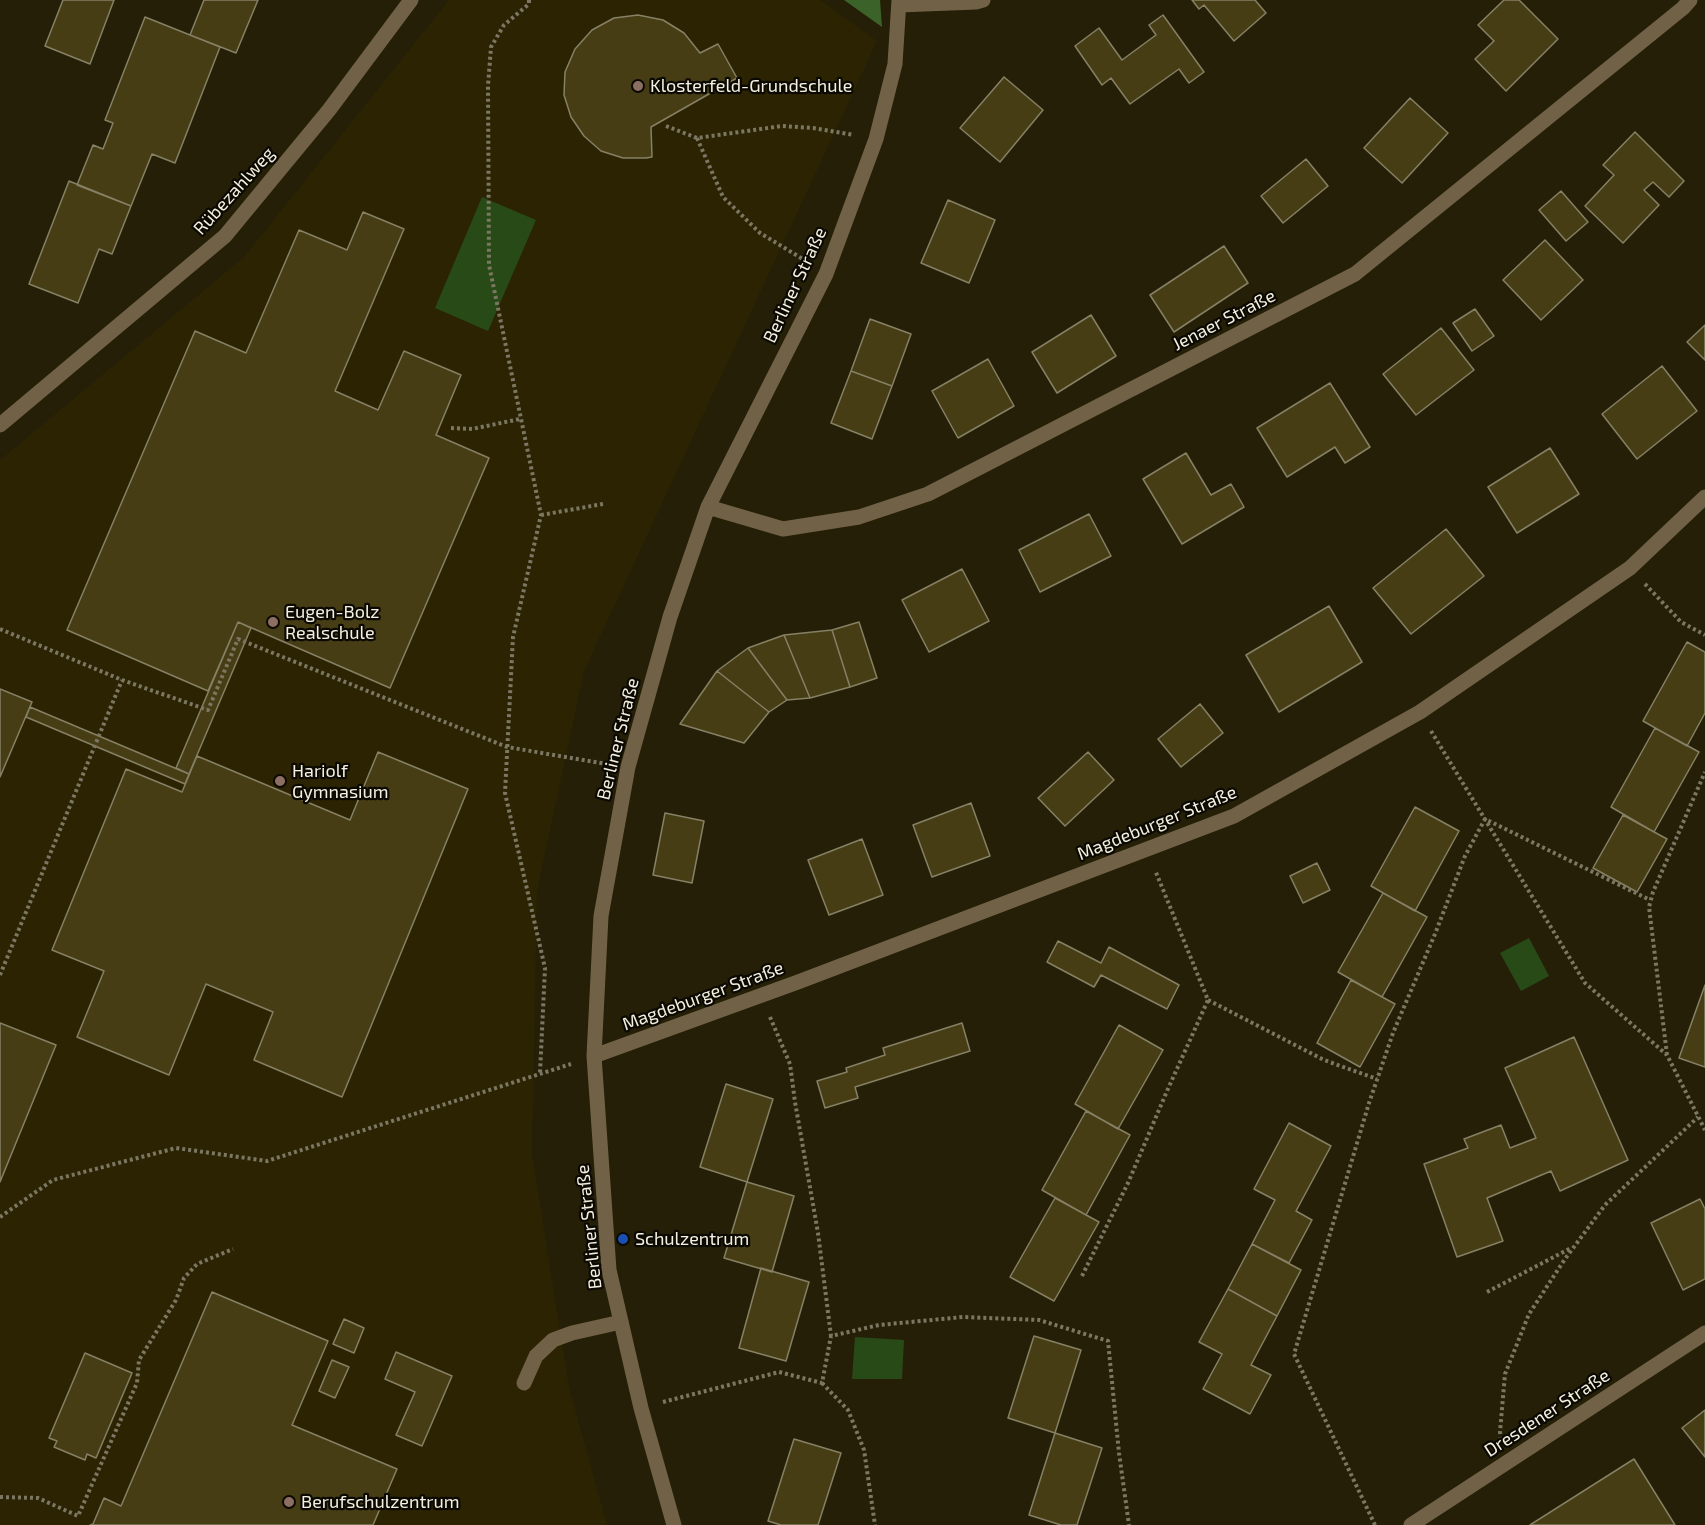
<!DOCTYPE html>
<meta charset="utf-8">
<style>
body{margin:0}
canvas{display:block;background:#241f06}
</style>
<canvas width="1705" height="1525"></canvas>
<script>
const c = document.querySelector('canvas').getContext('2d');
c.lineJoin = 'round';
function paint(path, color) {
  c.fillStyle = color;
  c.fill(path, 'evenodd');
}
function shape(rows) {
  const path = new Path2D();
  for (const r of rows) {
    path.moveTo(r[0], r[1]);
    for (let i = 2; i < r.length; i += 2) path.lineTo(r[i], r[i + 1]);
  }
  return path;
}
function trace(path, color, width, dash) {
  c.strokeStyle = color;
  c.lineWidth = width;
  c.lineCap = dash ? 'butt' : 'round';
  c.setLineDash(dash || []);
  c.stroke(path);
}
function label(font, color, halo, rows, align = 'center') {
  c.font = font + ' "Exo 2",sans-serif';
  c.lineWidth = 4.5;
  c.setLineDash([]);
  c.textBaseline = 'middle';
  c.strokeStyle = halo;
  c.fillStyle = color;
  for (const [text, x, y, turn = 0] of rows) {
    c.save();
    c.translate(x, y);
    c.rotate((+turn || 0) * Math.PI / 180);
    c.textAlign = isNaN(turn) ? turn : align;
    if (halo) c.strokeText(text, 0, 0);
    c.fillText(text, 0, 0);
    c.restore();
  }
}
const built = shape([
 [449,0,820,0,877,41,584,671,537,891,532,1154,569,1387,607,1525,0,1525,0,460,244,257]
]);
const green = shape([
 [482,197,536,220,488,331,435,308],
 [1529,938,1549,976,1521,991,1500,953],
 [855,1337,904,1340,902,1379,852,1379]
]);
const forest = shape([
 [844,0,880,0,882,27]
]);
const building = shape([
 [63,0,114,0,90,64,45,46,63,0],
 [204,0,258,0,236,53,190,35,204,0],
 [1192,0,1255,0,1266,13,1234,41,1204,5,1199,9,1192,0],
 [1504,0,1519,0,1558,39,1506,91,1475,59,1494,41,1478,25,1504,0],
 [638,15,663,20,684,33,700,53,718,44,737,78,651,127,652,157,646,158,623,158,601,151,584,136,571,117,564,95,565,72,575,49,592,30,614,18,638,15],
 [1163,15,1204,72,1189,83,1179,69,1130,104,1111,78,1102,85,1075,46,1099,28,1122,60,1156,35,1149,25,1163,15],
 [145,17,220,47,175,163,152,154,131,206,77,185,93,145,103,149,113,123,105,120,145,17],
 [1004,77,1043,110,1000,162,960,128,1004,77],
 [1410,98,1448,133,1402,183,1364,148,1410,98],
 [1635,132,1684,181,1669,197,1653,182,1644,190,1659,205,1623,243,1585,206,1614,175,1603,165,1635,132],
 [1306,159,1328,186,1283,223,1261,196,1306,159],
 [69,181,131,206,112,254,99,249,78,303,29,284,69,181],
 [1561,191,1588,222,1566,241,1539,210,1561,191],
 [948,200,995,220,969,283,921,263,948,200],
 [363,212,404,229,335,391,378,410,404,351,461,375,436,435,489,458,390,688,238,622,208,691,67,630,195,331,246,353,299,230,347,250,363,212],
 [1545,240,1583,280,1541,320,1503,280,1545,240],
 [1224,246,1248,283,1174,332,1150,295,1224,246],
 [1475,309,1494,336,1472,351,1453,323,1475,309],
 [1091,315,1116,356,1057,393,1032,352,1091,315],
 [870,319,911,334,892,386,851,371,870,319],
 [1705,325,1705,360,1687,342,1705,325],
 [1441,328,1474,370,1416,415,1383,374,1441,328],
 [988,359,1014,406,958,438,932,391,988,359],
 [1662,366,1697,411,1637,459,1602,414,1662,366],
 [851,371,892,386,872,439,831,423,851,371],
 [1330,383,1370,447,1345,463,1335,447,1287,477,1257,428,1330,383],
 [1550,448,1579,494,1517,533,1488,487,1550,448],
 [1186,453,1211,495,1231,484,1244,507,1182,544,1143,479,1186,453],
 [1089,514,1111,556,1040,592,1019,550,1089,514],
 [1446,529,1484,576,1411,634,1373,588,1446,529],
 [962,569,989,621,929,652,902,600,962,569],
 [1329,606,1362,662,1279,712,1246,655,1329,606],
 [238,622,251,628,189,774,176,768,238,622],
 [859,622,877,678,850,687,832,630,859,622],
 [832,630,850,687,810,698,784,635,832,630],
 [784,635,810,698,787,700,748,648,784,635],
 [1687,642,1705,652,1705,713,1687,746,1643,721,1687,642],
 [748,648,787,700,769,712,717,671,748,648],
 [717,671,769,712,744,743,680,724,717,671],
 [0,689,32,702,0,777,0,689],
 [1200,704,1223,733,1181,767,1158,739,1200,704],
 [30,707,189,774,185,784,26,717,30,707],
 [1655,728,1699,752,1654,832,1611,807,1655,728],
 [378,752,468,789,342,1097,254,1060,273,1012,206,984,169,1075,77,1037,104,971,52,950,126,769,182,792,197,756,350,820,378,752],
 [1088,752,1114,780,1065,826,1038,798,1088,752],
 [971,803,990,856,932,877,913,825,971,803],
 [1415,807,1459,831,1415,911,1371,886,1415,807],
 [665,813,704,821,692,883,653,875,665,813],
 [1623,815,1667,839,1637,892,1593,868,1623,815],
 [862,839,883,895,829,915,808,860,862,839],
 [1317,863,1330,890,1303,903,1290,876,1317,863],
 [1383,893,1427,917,1382,997,1338,972,1383,893],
 [1058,941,1101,963,1109,947,1179,985,1167,1009,1101,975,1094,987,1047,962,1058,941],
 [1351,980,1395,1004,1360,1067,1317,1043,1351,980],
 [1705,985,1705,1067,1679,1058,1705,985],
 [0,1023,56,1045,0,1182,0,1023],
 [962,1023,970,1051,855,1087,858,1098,825,1108,817,1081,847,1072,846,1068,885,1055,883,1048,962,1023],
 [1119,1025,1163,1050,1118,1129,1075,1104,1119,1025],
 [1574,1037,1628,1160,1560,1191,1551,1171,1487,1198,1503,1241,1457,1257,1424,1164,1468,1148,1464,1139,1501,1125,1510,1148,1536,1138,1505,1068,1574,1037],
 [726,1084,773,1099,747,1182,700,1167,726,1084],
 [1086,1111,1130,1135,1086,1215,1042,1190,1086,1111],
 [1289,1123,1331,1146,1296,1211,1312,1220,1289,1263,1252,1244,1275,1200,1254,1189,1289,1123],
 [747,1182,794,1196,772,1272,724,1258,747,1182],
 [1055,1198,1099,1222,1054,1301,1010,1277,1055,1198],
 [1700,1199,1705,1209,1705,1279,1683,1290,1651,1223,1700,1199],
 [1252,1244,1301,1270,1277,1316,1228,1289,1252,1244],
 [761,1268,809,1282,786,1361,739,1348,761,1268],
 [1228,1289,1277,1316,1251,1365,1271,1375,1250,1414,1203,1389,1222,1354,1199,1342,1228,1289],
 [212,1292,328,1341,292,1425,397,1469,373,1525,90,1525,93,1524,104,1498,121,1506,212,1292],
 [344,1319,364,1328,354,1353,333,1344,344,1319],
 [1034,1336,1081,1350,1055,1433,1008,1418,1034,1336],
 [396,1352,452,1376,422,1446,396,1435,415,1392,385,1379,396,1352],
 [85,1353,132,1373,96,1458,87,1454,85,1460,54,1447,57,1441,49,1438,85,1353],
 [332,1360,349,1367,335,1398,319,1391,332,1360],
 [1705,1410,1705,1457,1682,1428,1705,1410],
 [1055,1433,1102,1448,1077,1525,1061,1525,1029,1515,1055,1433],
 [794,1439,841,1453,818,1525,781,1525,768,1521,794,1439],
 [1634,1459,1675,1525,1530,1525,1634,1459]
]);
const path = shape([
 [529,0,529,4,504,25,491,47,488,86,489,265,541,515,513,637,505,793,545,968,540,1073],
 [666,126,697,138,782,126,813,128,854,135],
 [697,138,723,197,760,233,806,261],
 [451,428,472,429,520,419],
 [541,515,603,504],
 [1645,584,1681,622,1705,635],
 [0,629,122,680,208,710,238,639,507,747,607,764],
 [1431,731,1585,983,1667,1055,1705,1130],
 [0,975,122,680],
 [1208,1000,1324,1060,1377,1079],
 [770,1017,790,1064,795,1102,818,1233,831,1336],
 [1667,1055,1649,907,1653,892,1705,772],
 [0,1217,53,1180,176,1148,267,1161,571,1064],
 [1082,1276,1128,1183,1167,1091,1208,1000,1155,870],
 [1487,1292,1571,1248],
 [822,1383,848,1410,864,1450,875,1525],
 [663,1402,779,1372,822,1383,831,1336,879,1325,963,1317,1039,1320,1108,1341,1119,1453,1129,1525],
 [1501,1440,1500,1432,1505,1374,1529,1314,1565,1259,1605,1205,1698,1117],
 [0,1497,38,1498,78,1516,137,1383,139,1360,176,1300,184,1278,197,1264,233,1249],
 [1375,1525,1294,1354,1369,1103,1393,1033,1435,934,1465,856,1485,819,1650,900]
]);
const lane = shape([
 [524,1383,536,1356,553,1340,572,1333,621,1322]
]);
const street = shape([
 [899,5,976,2,983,0],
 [0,425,225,236,329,110,411,0],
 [708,507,783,529,859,517,928,494,1355,274,1683,8,1690,0],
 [594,1056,798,982,1234,816,1420,712,1630,568,1705,497],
 [674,1525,641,1408,609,1270,594,1056,601,916,628,767,670,617,708,507,826,274,876,139,895,64,899,0],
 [1411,1525,1705,1333]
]);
const markers = [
 [638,86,6,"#8d6e63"],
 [273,622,6,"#8d6e63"],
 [280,781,6,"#8d6e63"],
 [623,1239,6,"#1a4fb4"],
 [289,1502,6,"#8d6e63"]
];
const poiNames = [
 ["Klosterfeld-Grundschule",650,86],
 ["Eugen-Bolz",285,612],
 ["Realschule",285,633],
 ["Hariolf",292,771],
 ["Gymnasium",292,792],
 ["Schulzentrum",635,1239],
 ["Berufschulzentrum",301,1502]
];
const streetNames = [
 ["Rübezahlweg",234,191,-48],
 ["Berliner Straße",795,285,-65],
 ["Jenaer Straße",1224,320,-27],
 ["Berliner Straße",618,739,-76],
 ["Magdeburger Straße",1157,823,-22],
 ["Magdeburger Straße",703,996,-20],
 ["Berliner Straße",589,1227,-96],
 ["Dresdener Straße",1547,1413,-33]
];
paint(built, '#2b2302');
paint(green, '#284a17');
paint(forest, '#3b6228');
paint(building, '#463d15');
trace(building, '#868065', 1.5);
trace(path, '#7b7762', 4, [3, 3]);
trace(lane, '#716247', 15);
trace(street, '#716247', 15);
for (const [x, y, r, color] of markers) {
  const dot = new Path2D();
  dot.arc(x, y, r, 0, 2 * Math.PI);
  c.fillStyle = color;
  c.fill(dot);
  trace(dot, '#0b0902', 2);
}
label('18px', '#f4f1e2', '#0b0902', poiNames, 'left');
label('18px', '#f4f1e2', '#0b0902', streetNames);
</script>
